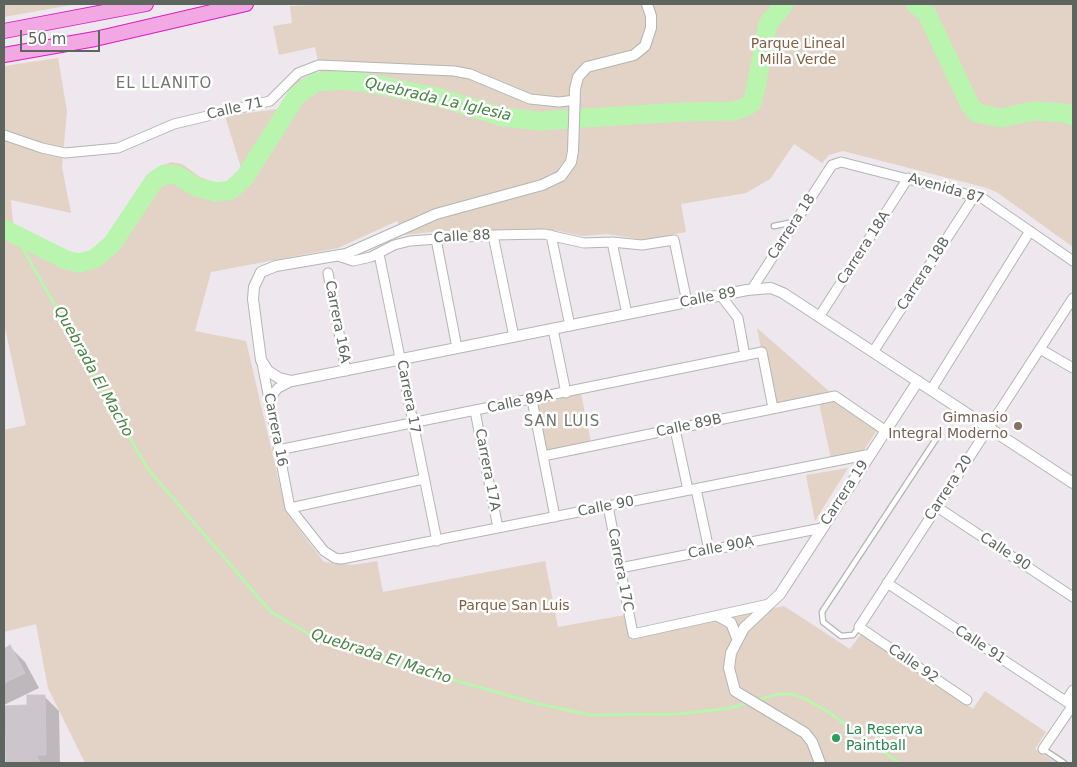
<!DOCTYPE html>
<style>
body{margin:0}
#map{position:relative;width:1077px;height:767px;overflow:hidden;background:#eee7ed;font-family:"DejaVu Sans",sans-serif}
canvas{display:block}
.frame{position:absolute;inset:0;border:5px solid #5e655e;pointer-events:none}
.scale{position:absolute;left:20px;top:30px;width:80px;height:22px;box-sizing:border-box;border:2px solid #5e655e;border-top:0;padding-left:6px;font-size:15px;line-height:18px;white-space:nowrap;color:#5e655e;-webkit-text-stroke:4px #fff;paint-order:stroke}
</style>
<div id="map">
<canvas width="1077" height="767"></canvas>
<div class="frame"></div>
<div class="scale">50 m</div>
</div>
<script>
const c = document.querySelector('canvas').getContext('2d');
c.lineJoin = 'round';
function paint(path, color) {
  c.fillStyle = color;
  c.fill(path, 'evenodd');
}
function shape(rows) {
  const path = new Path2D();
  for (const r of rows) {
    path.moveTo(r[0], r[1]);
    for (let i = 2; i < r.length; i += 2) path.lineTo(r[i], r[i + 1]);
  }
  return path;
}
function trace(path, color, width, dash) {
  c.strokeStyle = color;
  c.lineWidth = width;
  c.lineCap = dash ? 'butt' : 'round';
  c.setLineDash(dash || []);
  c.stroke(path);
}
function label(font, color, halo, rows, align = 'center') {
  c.font = font + ' "DejaVu Sans",sans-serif';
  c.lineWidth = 5;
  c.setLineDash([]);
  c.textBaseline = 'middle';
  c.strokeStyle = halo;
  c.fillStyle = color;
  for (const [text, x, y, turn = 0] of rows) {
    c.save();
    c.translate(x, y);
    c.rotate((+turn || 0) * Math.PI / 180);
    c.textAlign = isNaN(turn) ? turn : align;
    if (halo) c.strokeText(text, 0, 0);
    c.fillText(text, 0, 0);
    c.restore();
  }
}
const green = shape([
 [4,4,77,4,4,17],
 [342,4,1073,4,1073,247,998,193,987,188,843,151,829,155,822,163,794,144,770,179,746,193,681,204,686,232,645,240,607,234,582,236,559,231,516,229,432,232,404,235,397,221,338,248,211,272,195,331,246,341,286,512,324,562,353,565,377,561,383,592,545,561,558,627,625,615,630,640,784,606,850,649,861,634,973,709,985,691,1046,732,1035,749,1056,763,85,763,48,688,36,624,4,632,4,430,26,425,4,323,4,66,58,58,67,111,62,167,71,213,11,200,13,223,74,254,93,253,108,239,158,168,171,162,182,164,200,177,219,184,232,182,242,171,225,116,278,109,297,80,320,72,315,47,279,55,273,26,292,23,290,6],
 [757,328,830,392,772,405],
 [581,394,591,442,544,451,534,404],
 [835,396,879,427,863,452,831,458,818,399],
 [848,468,815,521,806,475]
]);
const shadow = shape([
 [10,647,25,662,39,688,4,705,4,650],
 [44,696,59,711,60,763,7,763,5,708,28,706]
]);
const stream = shape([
 [14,233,147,468,271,612,314,637,397,664,539,704,591,715,678,714,731,708,749,702],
 [755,701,778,694,791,694,804,698,827,711,899,763]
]);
const river = shape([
 [915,4,927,14,970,105,977,113,1001,118,1034,111,1065,113,1073,116],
 [4,229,66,260,79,263,94,259,112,244,154,181,164,174,177,175,196,187,217,192,231,190,245,177,297,95,316,82,344,80,374,84,441,98,503,117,539,121,682,112,733,111,744,108,752,103,756,87,768,24,784,4]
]);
const building = shape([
 [10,645,25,673,4,683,4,649,10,645],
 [27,695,45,695,46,755,36,755,40,763,6,763,4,706,27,705,27,695]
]);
const service = shape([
 [774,226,794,222],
 [859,627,853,635,841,636,823,622,822,612,940,433],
 [1043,749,1064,763]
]);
const minor = shape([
 [4,135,42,148,65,153,118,148,174,124,270,101,298,73,319,65,454,71,470,74,530,99,559,102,575,100],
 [493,235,514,337],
 [551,235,570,326],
 [436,239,457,348],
 [612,242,627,314],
 [379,254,437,541],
 [338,256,353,261,371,257,394,245,410,241,493,235,544,234,584,243,612,242,642,245,674,240,687,302],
 [328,273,346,371],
 [752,289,832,165,841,162,982,198,1073,261],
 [721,296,738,318,745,356],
 [819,317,908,178],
 [553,329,566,393],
 [1040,349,1073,368],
 [873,352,975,195],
 [262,363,290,508,324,551,335,558,341,559,871,454],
 [931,390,1030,231],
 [269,399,278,388,292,381],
 [532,400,555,517],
 [475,411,498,528],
 [675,429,688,490],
 [278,450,762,352,773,408],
 [543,456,835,396,886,431],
 [696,489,709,550],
 [608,506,633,634,769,604],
 [937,507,1073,597],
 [290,508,424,479],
 [620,568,822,528],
 [887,583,1073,706],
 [967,700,859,627,1073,298],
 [1066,701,1073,690],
 [1043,749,1073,705]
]);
const tertiary = shape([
 [647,4,651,16,651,28,645,46,634,55,587,67,578,77,575,89,573,151,571,162,561,176,542,185,436,214,346,254,276,266,261,272,254,287,253,299,261,360,268,371,279,378,292,381,747,290,771,288,783,293,1073,483],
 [718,616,731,623,737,638],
 [820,763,812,742,805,733,735,691,729,668,731,653,744,628,780,594,918,381]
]);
const trunk = shape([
 [4,31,146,4],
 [4,55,95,39,246,4]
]);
const markers = [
 [1018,426,5,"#8d6e63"],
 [836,738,5,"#2e9e5b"]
];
const parkNames = [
 ["Parque Lineal",798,44],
 ["Milla Verde",798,60],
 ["Parque San Luis",514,606]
];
const streetNames = [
 ["Calle 71",235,109,-13],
 ["Avenida 87",946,189,16],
 ["Carrera 18",792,227,-57],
 ["Calle 88",462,237,-3],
 ["Carrera 18A",864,248,-57],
 ["Carrera 18B",924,274,-57],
 ["Calle 89",708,298,-11],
 ["Carrera 16A",337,322,79],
 ["Carrera 17",408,397,79],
 ["Calle 89A",520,402,-12],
 ["Calle 89B",689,426,-12],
 ["Carrera 16",275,430,79],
 ["Carrera 17A",487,470,79],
 ["Carrera 20",949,488,-57],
 ["Carrera 19",845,493,-57],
 ["Calle 90",606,507,-11],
 ["Calle 90A",721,548,-11],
 ["Calle 90",1005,552,33],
 ["Carrera 17C",620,570,79],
 ["Calle 91",980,645,33],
 ["Calle 92",913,664,34]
];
const educationNames = [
 ["Gimnasio",1008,418],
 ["Integral Moderno",1008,434]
];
const leisureNames = [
 ["La Reserva",846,730],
 ["Paintball",846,746]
];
const neighbourhoodNames = [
 ["EL LLANITO",164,84],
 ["SAN LUIS",562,422]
];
const waterNames = [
 ["Quebrada La Iglesia",438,100,13],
 ["Quebrada El Macho",93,372,61],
 ["Quebrada El Macho",381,657,18]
];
paint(green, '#e3d2c6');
paint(shadow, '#0003');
trace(stream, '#baf5b0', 3);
trace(river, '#baf5b0', 19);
paint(building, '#ccc5cb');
trace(building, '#d2c6d1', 1);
trace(service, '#b2b7b2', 7);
trace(minor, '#b2b7b2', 11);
trace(tertiary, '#b2b7b2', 12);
trace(trunk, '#d91cc4', 16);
trace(service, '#fff', 4.5);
trace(minor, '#fff', 9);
trace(tertiary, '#fff', 10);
trace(trunk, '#f2a8e3', 14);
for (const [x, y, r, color] of markers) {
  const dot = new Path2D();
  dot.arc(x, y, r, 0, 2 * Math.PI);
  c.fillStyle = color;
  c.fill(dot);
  trace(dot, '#fff', 2);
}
label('14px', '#815f40', '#fff', parkNames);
label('14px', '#5e655e', '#fff', streetNames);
label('14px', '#785e54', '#fff', educationNames, 'right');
label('14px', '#27864d', '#fff', leisureNames, 'left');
c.letterSpacing = '1px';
label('15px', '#70776f', '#fff', neighbourhoodNames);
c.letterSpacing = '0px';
label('italic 15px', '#458441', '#fff', waterNames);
</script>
